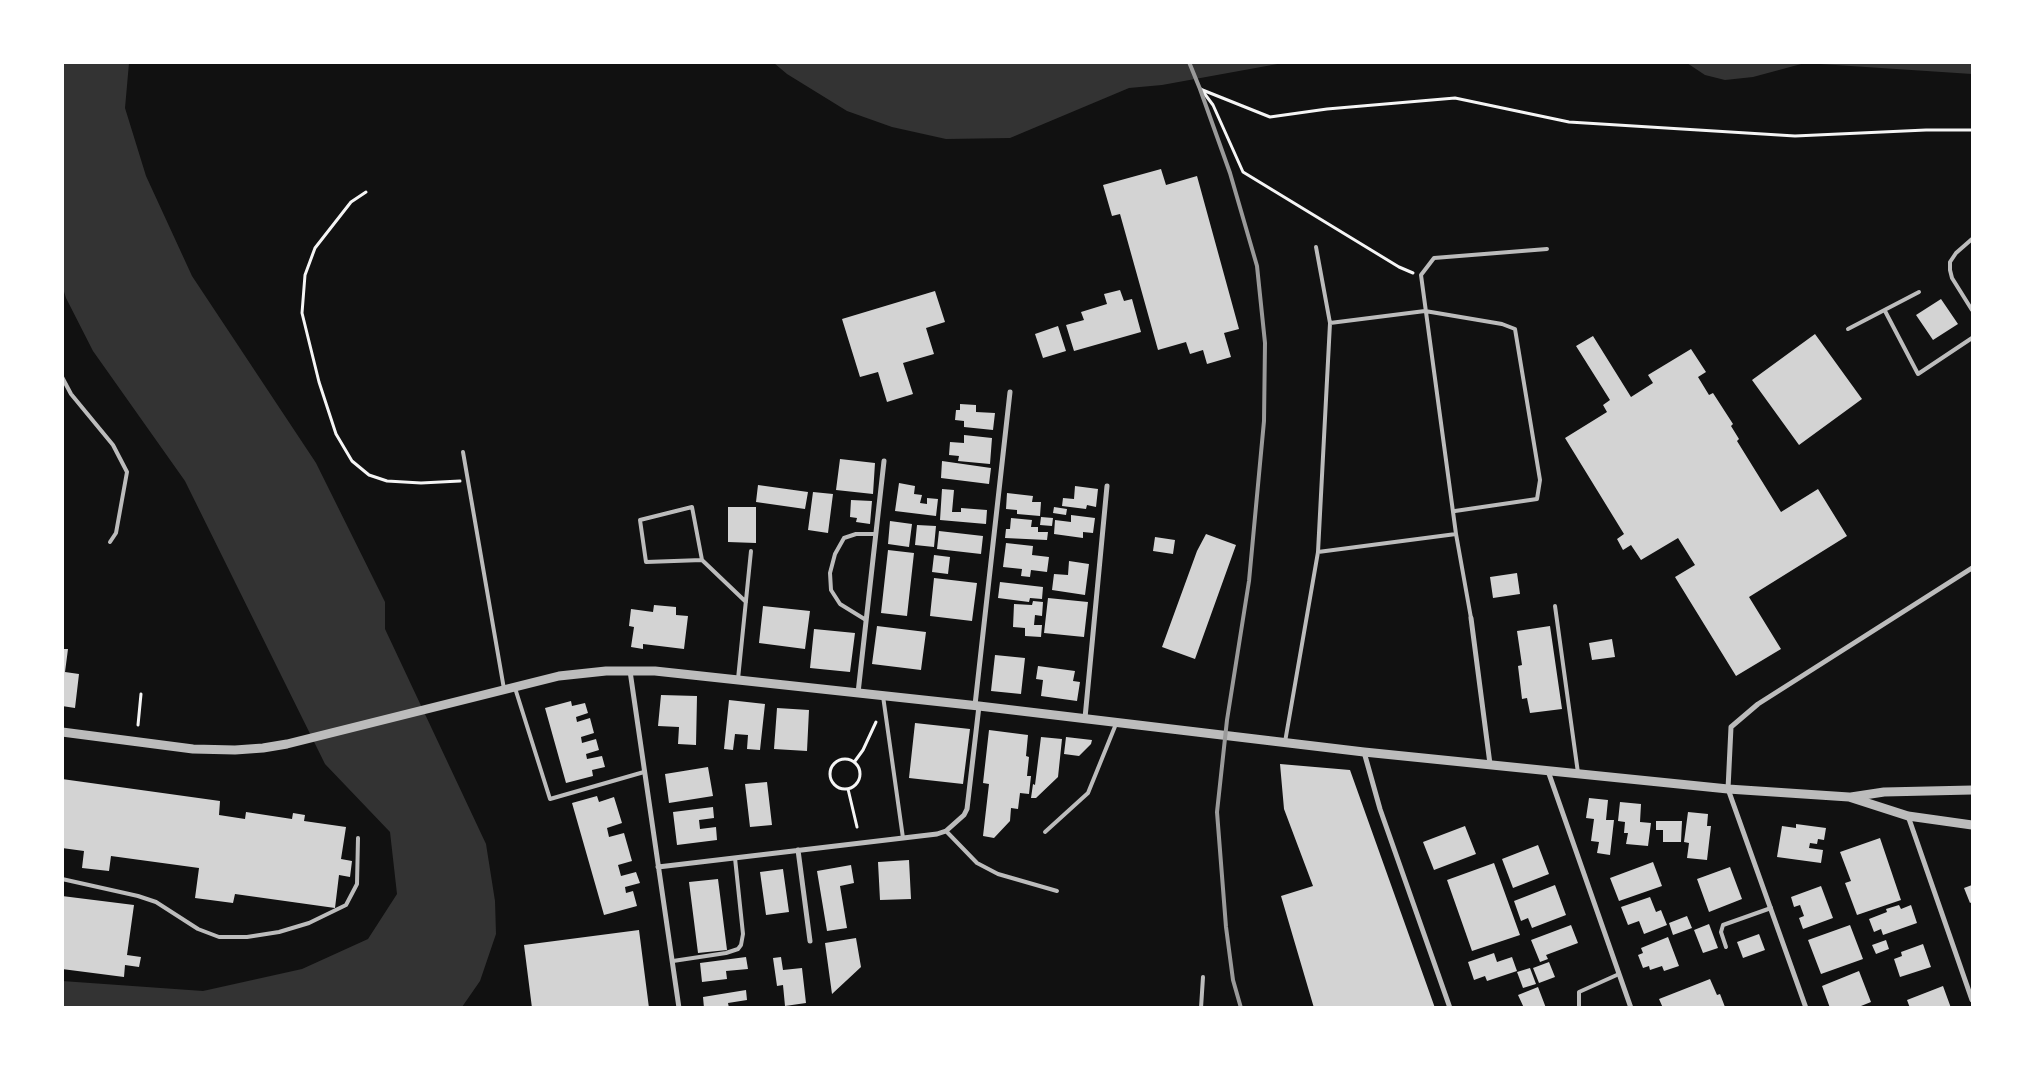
<!DOCTYPE html>
<style>
body{margin:0}
#map{position:relative;width:2035px;height:1070px;overflow:hidden;background:#111;font-family:Literata,serif}
canvas{display:block}
.frame{position:absolute;inset:0;border:64px solid #fff;pointer-events:none}
</style>
<div id="map">
<canvas width="2035" height="1070"></canvas>
<div class="frame"></div>
</div>
<script>
const c = document.querySelector('canvas').getContext('2d');
c.lineJoin = 'round';
function paint(path, color) {
  c.fillStyle = color;
  c.fill(path, 'evenodd');
}
function shape(rows) {
  const path = new Path2D();
  for (const r of rows) {
    if (r.length === 3) {
      path.moveTo(r[0] + r[2], r[1]);
      path.arc(r[0], r[1], r[2], 0, 2 * Math.PI);
      continue;
    }
    path.moveTo(r[0], r[1]);
    for (let i = 2; i < r.length; i += 2) path.lineTo(r[i], r[i + 1]);
  }
  return path;
}
function trace(path, color, width, dash) {
  c.strokeStyle = color;
  c.lineWidth = width;
  c.lineCap = dash ? 'butt' : 'round';
  c.setLineDash(dash || []);
  c.stroke(path);
}
const water = shape([
 [1972,62,1972,74,1805,63,1753,77,1725,80,1705,75,1687,63],
 [63,63,129,63,125,108,146,176,192,276,316,463,385,602,385,629,486,844,495,901,496,934,480,981,462,1007,63,1007,62,981,203,991,302,969,368,939,397,894,390,832,325,764,185,481,93,351,66,298,62,285],
 [774,63,1283,63,1162,85,1129,88,1010,138,946,139,892,127,847,111,787,74]
]);
const building = shape([
 [1161,169,1166,185,1197,176,1239,329,1224,333,1231,357,1207,364,1203,350,1190,354,1186,342,1158,350,1120,214,1112,216,1103,185],
 [1120,290,1124,301,1132,299,1141,332,1074,351,1066,325,1084,320,1081,312,1107,304,1104,294],
 [935,291,945,322,926,328,934,354,903,363,913,394,887,402,878,372,860,377,842,319],
 [1941,299,1958,324,1933,340,1916,315],
 [1058,326,1066,351,1043,358,1035,334],
 [1815,334,1862,399,1799,445,1752,380],
 [1593,336,1631,397,1653,383,1648,375,1691,349,1706,372,1698,377,1709,395,1713,393,1733,424,1731,426,1739,439,1737,441,1781,512,1818,489,1847,536,1749,597,1781,649,1736,676,1675,577,1695,565,1678,538,1641,560,1631,545,1623,550,1617,539,1624,534,1565,438,1607,412,1603,405,1610,400,1576,346],
 [960,404,976,405,976,412,995,413,993,430,964,427,964,421,955,420,956,410,960,410],
 [964,435,992,438,990,464,958,461,959,456,949,455,950,442,964,443],
 [840,459,875,463,873,494,836,490],
 [942,461,991,468,989,484,941,478],
 [899,483,915,486,914,494,922,495,920,503,927,504,927,498,938,499,936,516,895,511],
 [758,485,808,492,805,509,756,502],
 [1075,486,1098,489,1096,507,1087,505,1086,509,1062,506,1063,498,1074,499],
 [942,489,954,490,952,512,961,512,961,508,987,510,986,524,940,520],
 [813,492,833,494,828,533,808,530],
 [1007,493,1033,496,1032,502,1041,502,1040,516,1017,514,1017,510,1006,509],
 [851,500,872,501,870,524,856,522,857,518,850,517],
 [728,507,756,507,756,543,728,542],
 [1054,507,1067,509,1066,515,1053,513],
 [1071,515,1095,518,1093,533,1083,532,1083,538,1054,534,1055,520,1071,522],
 [1041,517,1053,518,1052,526,1040,525],
 [1011,518,1032,520,1031,527,1038,527,1038,532,1048,532,1047,540,1005,538,1006,529,1010,529],
 [890,521,912,524,909,547,888,544],
 [917,525,936,526,934,547,915,545],
 [939,531,983,536,981,554,937,549],
 [1206,534,1236,545,1195,659,1162,647,1197,551],
 [1155,537,1175,540,1173,554,1153,551],
 [1006,543,1033,546,1032,555,1049,557,1047,572,1031,570,1030,577,1021,576,1022,569,1003,567],
 [888,550,914,553,907,616,881,613],
 [934,555,950,557,948,574,932,572],
 [1069,561,1089,564,1085,595,1052,590,1054,574,1068,575],
 [1517,573,1520,594,1493,598,1490,577],
 [934,578,977,583,972,621,930,616],
 [1000,582,1043,587,1042,599,1030,598,1029,602,998,598],
 [1048,598,1088,602,1084,637,1044,633],
 [1033,601,1043,602,1042,616,1035,615,1034,625,1042,625,1041,637,1025,636,1025,628,1013,627,1014,604,1032,605],
 [654,605,676,607,676,615,688,616,684,649,643,644,643,649,631,647,634,627,629,626,631,609,653,612],
 [763,606,810,611,805,649,759,643],
 [877,626,926,632,921,670,872,664],
 [1550,626,1562,709,1530,713,1527,698,1522,699,1518,666,1522,665,1517,631],
 [814,629,855,633,850,672,810,668],
 [1612,639,1615,657,1592,660,1589,643],
 [62,649,68,649,65,672,79,674,75,708,62,706],
 [995,655,1025,658,1021,694,991,691],
 [1038,666,1075,671,1073,681,1080,682,1077,701,1041,696,1043,680,1036,679],
 [661,695,697,696,696,745,678,744,679,727,658,726],
 [729,700,765,704,760,750,747,749,748,735,735,734,733,750,724,749],
 [571,701,572,706,585,703,588,713,576,717,577,722,590,718,594,733,581,737,582,743,596,739,599,750,586,754,587,759,602,756,605,767,592,770,593,776,566,783,545,708],
 [777,708,809,710,807,751,774,749],
 [915,723,970,729,963,784,909,778],
 [989,730,1028,735,1026,756,1029,757,1027,776,1031,776,1029,794,1020,793,1018,809,1011,808,1010,821,994,838,983,836,989,784,983,783],
 [1041,737,1062,739,1058,777,1036,798,1031,798,1033,784,1035,785],
 [1066,737,1092,740,1091,744,1079,756,1064,754],
 [1280,764,1350,770,1435,1008,1314,1008,1281,896,1313,886,1284,809],
 [708,767,713,796,669,803,665,774],
 [62,779,220,801,219,815,245,819,246,812,292,819,293,813,305,815,304,821,346,827,341,859,352,861,350,877,339,875,335,908,235,894,233,903,195,898,199,868,111,856,109,871,82,868,84,851,62,848],
 [767,782,772,825,750,827,745,784],
 [597,796,599,802,614,797,622,823,607,828,609,837,624,833,632,861,618,865,621,876,636,872,640,883,625,887,626,893,633,891,637,906,604,915,572,803],
 [1589,798,1608,800,1606,820,1614,820,1610,855,1597,853,1599,842,1591,841,1594,819,1586,818],
 [1620,802,1641,804,1640,822,1651,823,1648,846,1626,844,1628,833,1624,833,1625,822,1618,821],
 [713,807,714,818,699,820,700,829,716,827,717,840,677,845,673,812],
 [1688,812,1708,814,1707,826,1711,826,1707,860,1687,858,1689,843,1684,842],
 [1656,821,1682,821,1681,842,1663,842,1663,830,1656,830],
 [1796,824,1826,828,1824,840,1818,839,1817,844,1810,843,1809,848,1823,850,1821,863,1777,857,1782,826,1796,828],
 [1465,826,1476,854,1434,870,1423,842],
 [1880,838,1901,900,1857,915,1845,883,1851,881,1840,852],
 [1538,845,1549,874,1513,888,1502,859],
 [909,860,911,899,880,900,878,862],
 [1653,862,1662,886,1619,901,1610,878],
 [1494,863,1520,935,1472,951,1447,880],
 [851,865,854,883,840,886,847,928,827,931,817,871],
 [1730,867,1742,899,1709,912,1697,879],
 [783,869,789,912,766,915,760,872],
 [718,879,727,950,698,953,689,882],
 [1555,885,1566,915,1532,928,1528,918,1521,921,1514,901],
 [1972,885,1972,902,1970,903,1964,888],
 [1821,886,1833,918,1803,929,1799,918,1804,916,1800,905,1794,907,1791,897],
 [62,896,134,905,127,955,141,957,139,967,125,965,124,977,62,969],
 [1650,897,1656,912,1661,910,1667,925,1644,934,1639,921,1628,925,1621,907],
 [1899,905,1901,909,1911,905,1917,923,1883,935,1881,929,1874,932,1869,919,1887,912,1886,909],
 [1687,916,1692,928,1673,935,1669,923],
 [1709,924,1718,948,1703,953,1694,930],
 [1571,925,1578,943,1546,955,1548,959,1540,962,1531,940],
 [1850,925,1863,959,1821,974,1808,940],
 [639,930,649,1008,532,1008,524,945],
 [1759,934,1765,950,1743,958,1737,942],
 [1668,937,1679,966,1664,971,1662,966,1650,970,1649,966,1643,968,1638,955,1643,953,1641,948],
 [856,938,861,967,832,994,825,943],
 [1886,940,1889,949,1876,954,1872,945],
 [1923,944,1931,967,1900,977,1894,959,1902,956,1901,952],
 [1494,953,1497,962,1512,957,1517,971,1487,981,1485,976,1474,980,1468,962],
 [746,957,748,969,726,971,727,979,702,982,700,963],
 [781,957,783,970,802,968,806,1003,785,1006,783,985,777,986,773,958],
 [1549,962,1555,977,1539,983,1533,968],
 [1530,968,1536,984,1523,988,1517,972],
 [1859,971,1871,1002,1856,1008,1830,1008,1822,986],
 [1710,979,1717,995,1720,994,1725,1007,1663,1008,1659,999],
 [1943,986,1951,1008,1910,1008,1907,1000],
 [1538,987,1546,1008,1524,1008,1518,995],
 [746,990,747,1000,728,1003,729,1008,704,1008,703,997]
]);
const path = shape([
 [1200,89,1270,117,1327,109,1455,98,1569,122,1795,136,1926,130,1972,130],
 [1201,89,1213,105,1243,172,1399,267,1413,273],
 [366,192,351,202,315,248,305,275,302,313,319,382,336,434,352,461,369,475,387,481,421,483,460,481],
 [138,725,141,694],
 [845,774,15],
 [855,761,863,750,876,722],
 [848,789,857,827]
]);
const service = shape([
 [1972,239,1956,253,1950,262,1950,270,1952,278,1972,310],
 [1316,247,1330,323],
 [1885,311,1918,374,1972,338],
 [1848,329,1919,292],
 [62,377,71,394,113,445,127,472,116,533,110,542],
 [463,452,504,689],
 [692,507,702,560,646,562,640,520,692,507],
 [1455,511,1537,499,1540,480,1515,329,1502,324,1425,311,1330,323,1318,552,1456,534],
 [702,560,746,602],
 [1555,606,1578,773],
 [1471,618,1456,534,1421,275,1434,258,1547,249],
 [866,620,840,604,831,590,830,573,835,554,844,538,856,534,874,534],
 [738,679,751,551],
 [515,688,550,799,644,772],
 [883,696,903,838],
 [1285,742,1318,552],
 [946,831,977,863,998,874,1057,891],
 [1045,832,1088,793,1116,724],
 [62,879,138,896,156,902,198,929,219,937,247,937,279,932,309,923,346,905,357,884,358,838],
 [1726,947,1721,932,1723,925,1771,908],
 [673,961,726,953,738,949,741,945,743,934,735,858],
 [1201,1008,1203,977],
 [1579,1008,1579,992,1619,974]
]);
const minor = shape([
 [1471,618,1490,764],
 [630,671,679,1008],
 [858,693,884,461],
 [975,705,1010,392],
 [1085,718,1107,486],
 [1364,752,1380,809,1450,1008],
 [1548,771,1631,1008],
 [1908,816,1972,1000],
 [798,850,810,941],
 [658,867,937,834,946,831,964,815,967,809,979,706],
 [1806,1008,1728,789,1731,727,1758,704,1972,568]
]);
const tertiary = shape([
 [62,732,193,749,235,750,263,748,287,744,559,676,606,671,655,671,979,706,1364,752,1728,789,1849,797,1908,816,1972,825],
 [1851,797,1884,792,1972,790]
]);
const rail = shape([
 [1189,62,1200,89,1230,173,1257,266,1265,343,1264,421,1249,581,1227,720,1217,812,1226,927,1233,980,1241,1008]
]);
paint(water, '#333');
paint(building, '#d3d3d3');
trace(path, '#f5f5f5', 3);
trace(service, '#bcbcbc', 4);
trace(minor, '#bcbcbc', 5);
trace(tertiary, '#bcbcbc', 9);
trace(rail, '#9a9a9a', 4);
</script>
